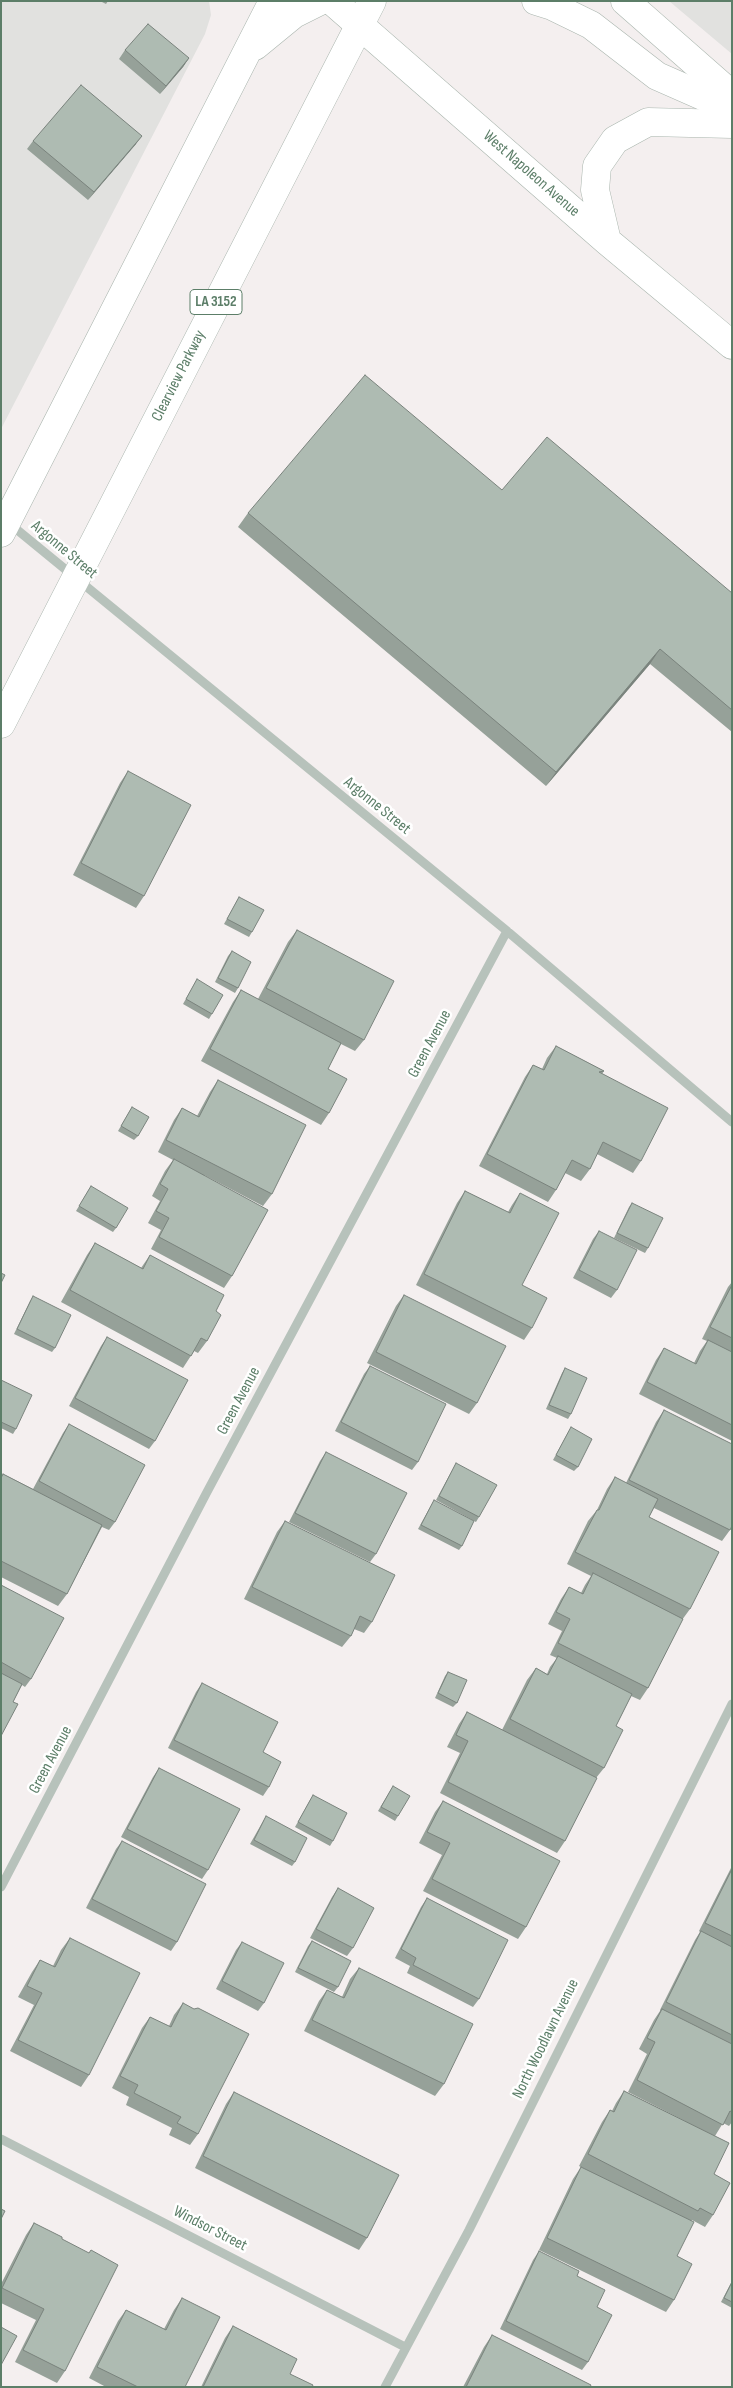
<!DOCTYPE html>
<style>
body{margin:0}
#map{position:relative;width:733px;height:2388px;overflow:hidden;background:#f4efef;font-family:"Sofia Sans Condensed",sans-serif}
canvas{display:block}
.frame{position:absolute;inset:0;border:2px solid #5c7e68;pointer-events:none}
</style>
<div id="map">
<canvas width="733" height="2388"></canvas>
<div class="frame"></div>
</div>
<script>
const c = document.querySelector('canvas').getContext('2d');
c.lineJoin = 'round';
function paint(path, color) {
  c.fillStyle = color;
  c.fill(path, 'evenodd');
}
function shape(rows) {
  const path = new Path2D();
  for (const r of rows) {
    path.moveTo(r[0], r[1]);
    for (let i = 2; i < r.length; i += 2) path.lineTo(r[i], r[i + 1]);
  }
  return path;
}
function trace(path, color, width, dash) {
  c.strokeStyle = color;
  c.lineWidth = width;
  c.lineCap = dash ? 'butt' : 'round';
  c.setLineDash(dash || []);
  c.stroke(path);
}
function label(font, color, halo, rows, align = 'center') {
  c.font = font + ' "Sofia Sans Condensed",sans-serif';
  c.lineWidth = 5;
  c.setLineDash([]);
  c.textBaseline = 'middle';
  c.strokeStyle = halo;
  c.fillStyle = color;
  for (const [text, x, y, turn = 0] of rows) {
    c.save();
    c.translate(x, y);
    c.rotate((+turn || 0) * Math.PI / 180);
    c.textAlign = isNaN(turn) ? turn : align;
    if (halo) c.strokeText(text, 0, 0);
    c.fillText(text, 0, 0);
    c.restore();
  }
}
const built = shape([
 [1,1,209,1,211,15,205,34,1,429],
 [669,1,732,1,732,54]
]);
const minor = shape([
 [10,524,507,931,732,1122],
 [1,1887,207,1492,507,931],
 [1,2139,405,2347],
 [385,2387,469,2230,732,1704]
]);
const major = shape([
 [332,1,607,241,732,345],
 [625,1,732,95],
 [607,241,595,190,597,166,615,140,648,122,732,124]
]);
const highway = shape([
 [536,1,552,6,591,25,657,76,732,109],
 [255,46,294,14,320,1],
 [1,533,273,1],
 [1,724,372,1]
]);
const wall = shape([
 [100,1,108,1,106,4],
 [125,50,189,58,183,67,160,94,119,59],
 [33,141,136,144,88,200,27,149],
 [502,490,732,593,732,732,650,664,546,786,238,527,248,513],
 [128,771,144,896,136,908,73,875,120,783],
 [239,897,252,932,249,937,224,924],
 [297,930,364,1040,355,1051,341,1044,328,1069,329,1113,321,1125,201,1061,233,1002,241,990,258,999,288,942],
 [232,951,238,988,235,993,215,982,228,956],
 [197,979,212,1014,209,1019,183,1004],
 [556,1046,604,1071,602,1074,641,1161,633,1173,597,1154,590,1169,581,1181,565,1173,556,1190,548,1202,479,1166,525,1077,533,1065,542,1069,547,1058],
 [218,1080,272,1194,263,1206,204,1175,232,1276,224,1288,151,1249,161,1230,148,1223,160,1201,152,1196,165,1171,173,1160,158,1152,174,1120,182,1108,197,1116,210,1092],
 [132,1107,138,1136,134,1140,118,1131],
 [91,1186,116,1228,113,1232,76,1211],
 [465,1191,508,1212,512,1205,520,1193,522,1285,532,1328,524,1340,416,1285,457,1203],
 [632,1203,648,1248,645,1253,614,1238,629,1207],
 [599,1231,617,1290,611,1298,573,1278,593,1239],
 [95,1243,141,1268,150,1255,216,1311,207,1341,198,1353,194,1351,183,1368,61,1302,87,1255],
 [732,1282,732,1441,639,1394,656,1360,664,1348,694,1363,700,1351,707,1341,702,1339,728,1287],
 [404,1295,477,1403,469,1414,367,1363,396,1306],
 [33,1296,55,1348,52,1352,14,1334,30,1301],
 [107,1337,155,1441,149,1449,69,1406,101,1346],
 [370,1366,418,1462,412,1470,335,1431,364,1374],
 [565,1368,571,1414,568,1419,546,1409,562,1373],
 [1,1380,16,1429,13,1434,1,1428],
 [664,1410,730,1530,722,1541,654,1508,649,1517,690,1609,682,1620,648,1688,640,1700,631,1696,616,1726,604,1768,596,1778,565,1841,557,1853,440,1793,460,1753,447,1747,459,1724,467,1712,502,1730,527,1680,536,1668,547,1674,550,1667,557,1658,550,1655,562,1631,548,1624,561,1599,569,1587,581,1593,585,1585,591,1576,567,1564,588,1521,597,1510,607,1489,615,1477,626,1483,656,1422],
 [69,1424,115,1522,109,1530,102,1527,67,1594,58,1606,1,1577,1,1477,3,1474,33,1489,63,1433],
 [571,1427,578,1467,574,1471,553,1460],
 [326,1452,376,1554,370,1562,289,1522,320,1461],
 [456,1463,479,1517,476,1522,436,1500],
 [434,1500,462,1546,459,1550,418,1529],
 [285,1521,372,1622,364,1633,354,1629,351,1636,342,1647,244,1599,277,1532],
 [1,1585,31,1679,25,1687,22,1685,13,1702,1,1736],
 [448,1672,457,1703,453,1707,435,1698,445,1676],
 [202,1683,263,1752,269,1787,263,1796,168,1748,196,1692],
 [159,1768,208,1870,202,1879,121,1837,153,1777],
 [393,1786,398,1816,395,1821,378,1811],
 [313,1795,333,1841,330,1846,295,1827],
 [443,1801,526,1927,518,1939,423,1891,442,1855,419,1843,435,1812],
 [266,1816,295,1862,292,1866,250,1844],
 [122,1841,177,1942,171,1951,86,1908,116,1849],
 [732,1866,732,2122,729,2126,723,2123,715,2136,713,2215,705,2227,692,2220,691,2221,677,2256,674,2300,666,2312,539,2250,573,2179,581,2167,596,2175,579,2166,602,2122,610,2110,612,2111,616,2103,624,2091,687,2122,628,2092,647,2054,639,2049,654,2020,660,2011,660,2010,695,1940,700,1932,699,1931],
 [338,1888,353,1948,347,1956,310,1938,332,1897],
 [427,1898,479,1999,473,2007,407,1973,410,1966,395,1958,421,1907],
 [70,1938,89,2075,81,2087,10,2051,34,2005,18,1997,32,1972,40,1960,53,1966,61,1950],
 [312,1941,338,1987,334,1992,295,1972,308,1946],
 [242,1942,264,2003,258,2011,216,1989,236,1950],
 [359,1968,444,2084,435,2096,304,2031,319,2001,327,1990,342,1997,350,1979],
 [183,2003,198,2134,190,2145,169,2135,172,2128,126,2105,129,2097,112,2088,142,2028,150,2017,169,2026,174,2015],
 [234,2092,367,2238,359,2250,195,2168,226,2104],
 [34,2223,62,2239,65,2371,57,2383,15,2362,36,2320,1,2303,1,2284,26,2235],
 [539,2251,597,2307,588,2362,582,2370,500,2329,533,2260],
 [732,2281,732,2308,721,2302],
 [182,2298,185,2387,106,2387,89,2378,118,2321,126,2310,164,2329,174,2310],
 [233,2326,290,2374,312,2387,201,2387,225,2338],
 [492,2335,590,2387,463,2387,484,2347]
]);
const shadedWall = shape([
 [189,58,183,67,160,94,166,86],
 [142,136,136,144,88,200,94,192],
 [660,649,650,664,546,786,556,772]
]);
const building = shape([
 [148,24,189,58,166,86,125,50,148,24],
 [81,85,142,136,94,192,33,141,81,85],
 [365,375,502,490,547,437,732,593,732,710,660,649,556,772,248,513,365,375],
 [128,771,191,805,144,896,81,863,128,771],
 [239,897,264,910,252,932,227,919,239,897],
 [297,930,394,981,364,1040,266,988,297,930],
 [232,951,251,962,238,988,218,978,232,951],
 [197,979,223,995,212,1014,186,999,197,979],
 [241,990,341,1043,328,1069,347,1079,329,1113,210,1049,241,990],
 [556,1046,604,1071,599,1072,668,1108,641,1161,603,1142,590,1169,572,1160,556,1190,487,1154,533,1065,544,1070,556,1046],
 [218,1080,306,1125,272,1194,166,1140,182,1108,199,1117,218,1080],
 [132,1107,149,1117,138,1136,121,1126,132,1107],
 [174,1159,268,1210,232,1276,159,1237,169,1218,156,1211,168,1189,160,1184,174,1159],
 [91,1186,128,1208,116,1228,79,1206,91,1186],
 [465,1191,510,1213,520,1193,559,1213,522,1285,547,1298,532,1328,424,1274,465,1191],
 [632,1203,663,1218,648,1248,617,1233,632,1203],
 [599,1231,637,1250,617,1290,579,1270,599,1231],
 [95,1243,143,1269,150,1255,224,1295,216,1311,221,1315,207,1341,201,1338,191,1356,70,1290,95,1243],
 [1,1273,5,1275,1,1283,1,1273],
 [732,1285,732,1338,710,1327,732,1285],
 [404,1295,506,1346,477,1403,376,1352,404,1295],
 [33,1296,71,1315,55,1348,17,1329,33,1296],
 [107,1337,188,1380,155,1441,75,1398,107,1337],
 [708,1340,732,1352,732,1425,647,1382,664,1348,696,1364,708,1340],
 [370,1366,446,1404,418,1462,341,1422,370,1366],
 [565,1368,587,1378,571,1414,549,1405,565,1368],
 [1,1380,32,1395,16,1429,1,1422,1,1380],
 [664,1410,732,1444,732,1526,730,1530,629,1480,664,1410],
 [69,1424,145,1465,115,1522,39,1481,69,1424],
 [571,1427,592,1439,578,1467,556,1455,571,1427],
 [326,1452,407,1493,376,1554,295,1513,326,1452],
 [456,1463,497,1485,479,1517,439,1496,456,1463],
 [3,1474,102,1525,67,1594,1,1561,1,1478,3,1474],
 [615,1477,658,1499,649,1517,719,1552,690,1609,575,1552,597,1510,599,1510,615,1477],
 [434,1500,474,1521,462,1546,421,1525,434,1500],
 [285,1521,395,1575,372,1622,360,1616,351,1636,252,1587,285,1521],
 [593,1573,683,1619,648,1688,558,1643,570,1619,556,1612,569,1587,583,1594,593,1573],
 [1,1585,64,1618,31,1679,1,1662,1,1585],
 [558,1656,632,1694,616,1726,623,1730,604,1768,510,1719,536,1668,548,1675,558,1656],
 [448,1672,467,1680,457,1703,438,1693,448,1672],
 [1,1673,22,1684,13,1702,18,1704,1,1736,1,1673],
 [202,1683,278,1722,263,1752,281,1762,269,1787,174,1740,202,1683],
 [467,1712,597,1778,565,1841,448,1782,468,1741,456,1735,467,1712],
 [159,1768,240,1809,208,1870,127,1829,159,1768],
 [393,1786,410,1796,398,1816,381,1807,393,1786],
 [313,1795,347,1813,333,1841,298,1822,313,1795],
 [443,1801,560,1861,526,1927,432,1879,450,1843,427,1832,443,1801],
 [266,1816,307,1838,295,1862,254,1840,266,1816],
 [122,1841,206,1884,177,1942,92,1899,122,1841],
 [732,1869,732,1936,705,1923,732,1869],
 [338,1888,374,1908,353,1948,316,1929,338,1888],
 [427,1898,508,1940,479,1999,413,1965,416,1958,401,1949,427,1898],
 [701,1931,732,1947,732,2035,666,2002,701,1931],
 [70,1938,140,1973,89,2075,18,2040,42,1993,27,1986,40,1960,55,1967,70,1938],
 [312,1941,351,1961,338,1987,298,1968,312,1941],
 [242,1942,284,1963,264,2003,222,1981,242,1942],
 [359,1968,473,2024,444,2084,312,2020,327,1990,344,1998,359,1968],
 [183,2003,194,2009,198,2008,249,2034,198,2134,177,2123,181,2117,134,2093,138,2085,120,2076,150,2017,171,2027,183,2003],
 [662,2009,732,2044,732,2112,730,2111,723,2125,637,2080,655,2042,647,2038,662,2009],
 [624,2091,729,2143,714,2174,730,2183,713,2215,700,2208,698,2211,588,2154,610,2110,614,2112,624,2091],
 [234,2092,399,2175,367,2238,203,2156,234,2092],
 [581,2167,694,2222,677,2256,692,2264,674,2300,547,2238,581,2167],
 [1,2209,5,2211,1,2219,1,2209],
 [34,2223,62,2237,62,2239,89,2253,91,2250,118,2265,65,2371,23,2350,44,2309,2,2288,34,2223],
 [539,2251,579,2271,577,2276,605,2290,597,2307,612,2315,588,2362,506,2321,539,2251],
 [732,2282,732,2302,724,2298,732,2282],
 [182,2298,220,2317,185,2387,138,2387,97,2367,126,2310,166,2330,182,2298],
 [233,2326,297,2359,290,2374,313,2385,312,2387,203,2387,233,2326],
 [1,2327,17,2336,1,2365,1,2327],
 [492,2335,591,2385,590,2387,466,2387,492,2335]
]);
const shields = [
 [216,302,52]
];
const shieldNames = [
 ["LA 3152",216,302]
];
const streetNames = [
 ["West Napoleon Avenue",531,174,41],
 ["Clearview Parkway",179,376,-63],
 ["Argonne Street",64,550,40],
 ["Argonne Street",377,806,39],
 ["Green Avenue",430,1044,-62],
 ["Green Avenue",239,1401,-62],
 ["Green Avenue",51,1760,-62],
 ["North Woodlawn Avenue",546,2039,-64],
 ["Windsor Street",210,2229,27]
];
paint(built, '#e1e1df');
trace(major, '#a9b5ad', 29);
trace(highway, '#a9b4ad', 29);
trace(minor, '#b7c2bb', 9);
trace(major, '#fff', 28);
trace(highway, '#fff', 28);
paint(wall, '#96a199');
paint(shadedWall, '#7a837d');
paint(building, '#aebbb2');
trace(building, '#7a837d', 1);
for (const [x, y, w] of shields) {
  const box = new Path2D();
  box.roundRect(x - w / 2, y - 12.5, w, 25, 4);
  c.fillStyle = '#fff';
  c.fill(box);
  trace(box, '#5c7e68', 1);
}
label('bold 15px', '#5c7e68', null, shieldNames);
label('16px', '#5c7e68', '#fff', streetNames);
</script>
